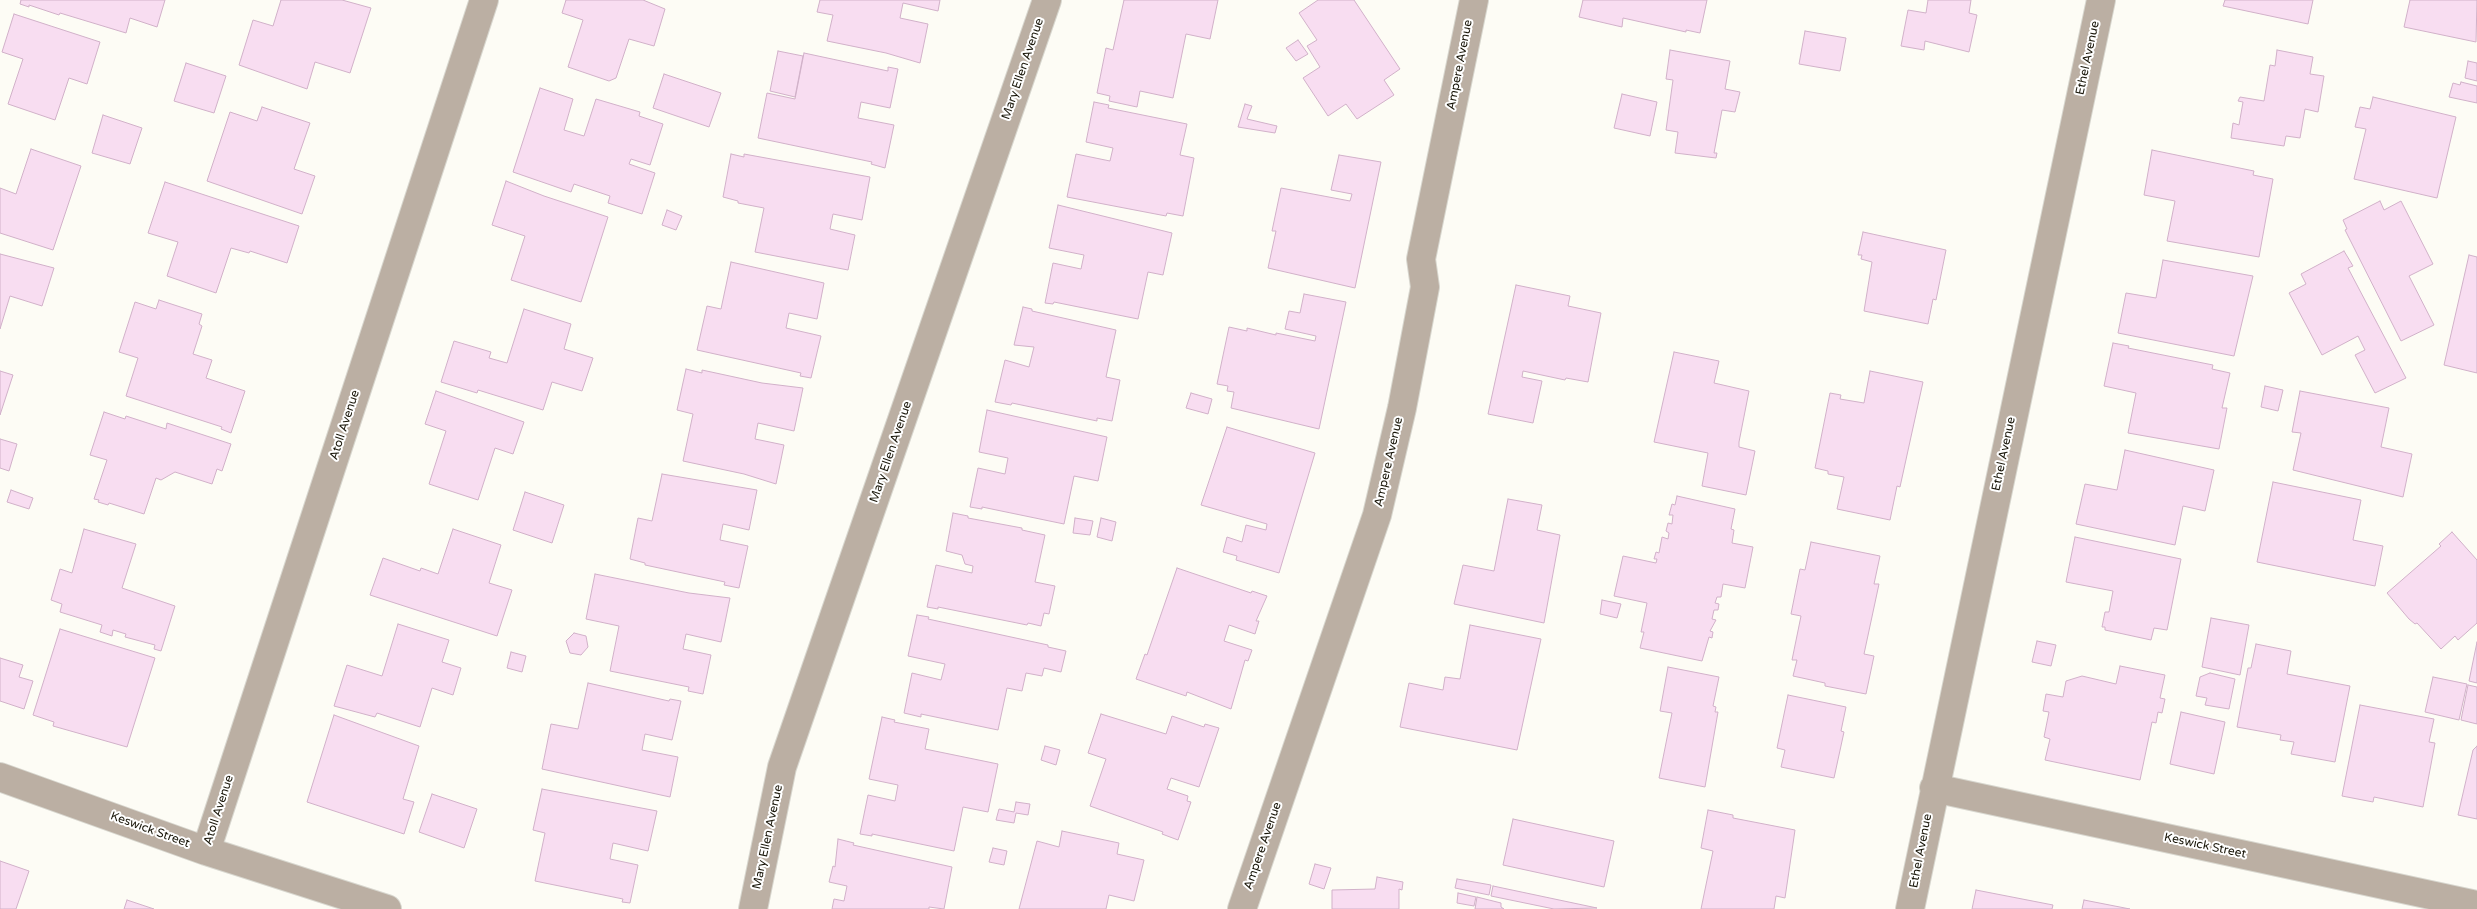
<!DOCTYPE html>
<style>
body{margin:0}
canvas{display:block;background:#fdfcf5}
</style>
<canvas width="2477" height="909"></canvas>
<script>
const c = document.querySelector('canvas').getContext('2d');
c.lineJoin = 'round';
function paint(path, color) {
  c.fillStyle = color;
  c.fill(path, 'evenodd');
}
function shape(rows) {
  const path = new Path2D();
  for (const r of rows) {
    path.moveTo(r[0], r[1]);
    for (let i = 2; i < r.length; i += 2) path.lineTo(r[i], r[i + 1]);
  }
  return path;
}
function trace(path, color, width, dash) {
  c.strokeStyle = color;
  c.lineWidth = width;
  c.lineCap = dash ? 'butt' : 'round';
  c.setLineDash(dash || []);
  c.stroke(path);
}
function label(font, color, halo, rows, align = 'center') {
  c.font = font + ' "Varela Round",sans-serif';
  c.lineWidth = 4;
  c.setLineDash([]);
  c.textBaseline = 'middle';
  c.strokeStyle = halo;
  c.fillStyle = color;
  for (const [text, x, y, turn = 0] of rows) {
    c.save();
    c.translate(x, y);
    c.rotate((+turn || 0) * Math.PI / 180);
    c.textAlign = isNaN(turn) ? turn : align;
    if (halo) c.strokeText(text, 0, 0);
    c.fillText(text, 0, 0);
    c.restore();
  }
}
const building = shape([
 [21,0,165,0,157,27,130,18,126,33,60,13,59,15,29,5,29,7,20,4,21,0],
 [281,0,342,0,371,8,350,73,315,62,307,89,239,65,253,20,273,26,281,0],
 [566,0,643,0,665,9,654,46,629,39,616,78,609,81,568,67,583,20,562,13,566,0],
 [820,0,940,0,938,11,903,3,900,18,928,24,920,63,886,53,827,41,833,15,817,12,820,0],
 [1124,0,1218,0,1210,39,1186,34,1173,98,1140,91,1137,107,1109,101,1110,96,1097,93,1106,48,1113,50,1124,0],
 [1318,0,1354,0,1400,69,1384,80,1394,95,1357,119,1346,104,1328,116,1303,78,1320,67,1307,46,1317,40,1299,13,1318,0],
 [1583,0,1707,0,1700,33,1686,30,1686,32,1623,18,1622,27,1579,17,1583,0],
 [1928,0,1971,0,1969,13,1977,15,1969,52,1925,41,1924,50,1901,46,1908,10,1926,13,1928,0],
 [2225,0,2313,0,2308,24,2223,6,2225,0],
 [2410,0,2477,0,2476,42,2404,27,2410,0],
 [14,14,100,42,87,84,69,78,55,120,8,104,23,59,2,52,14,14],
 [1805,31,1846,38,1840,71,1799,64,1805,31],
 [1298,40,1308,54,1296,61,1286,48,1298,40],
 [1670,50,1730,61,1725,89,1740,92,1735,112,1722,110,1714,153,1717,153,1716,158,1675,153,1678,132,1666,130,1673,80,1666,79,1670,50],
 [2277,50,2313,57,2310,74,2324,76,2318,112,2305,109,2300,138,2286,136,2284,146,2231,138,2233,123,2239,125,2243,102,2238,101,2240,97,2264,101,2270,65,2275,66,2277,50],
 [778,51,803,56,795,97,770,91,778,51],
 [804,53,888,71,888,67,898,69,890,108,861,102,858,118,894,125,885,168,871,164,872,162,758,138,767,93,795,99,804,53],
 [2468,61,2477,63,2477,81,2465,78,2468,61],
 [186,63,226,76,214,113,174,101,186,63],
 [664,74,721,93,709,127,653,108,664,74],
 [2461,82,2477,86,2477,103,2449,97,2453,83,2460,85,2461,82],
 [540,88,573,99,564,130,584,136,596,99,640,112,639,116,663,124,650,165,631,159,629,164,655,173,642,214,608,203,610,196,574,184,571,192,513,172,540,88],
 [1622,94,1657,102,1650,136,1614,128,1622,94],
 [2373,97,2456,117,2437,198,2354,179,2366,129,2355,127,2360,107,2370,109,2373,97],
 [1094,102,1109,105,1108,108,1187,124,1180,155,1194,158,1183,216,1167,213,1166,216,1067,197,1076,154,1110,161,1113,148,1086,142,1094,102],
 [1245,104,1252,106,1247,119,1277,126,1275,133,1238,127,1245,104],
 [262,107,310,123,294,169,315,176,302,214,207,181,230,112,257,121,262,107],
 [103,115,142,128,130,164,92,153,103,115],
 [31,149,81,166,53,250,0,233,0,188,16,194,31,149],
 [2152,150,2254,171,2253,175,2273,179,2259,257,2167,241,2175,201,2144,195,2152,150],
 [731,154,744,157,744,154,870,177,862,220,833,214,830,229,855,235,848,270,755,252,764,208,738,203,738,201,723,197,731,154],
 [1339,155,1381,162,1355,288,1268,268,1276,231,1272,231,1281,188,1350,201,1352,194,1331,190,1339,155],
 [506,181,544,196,608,217,581,302,511,280,525,236,492,225,506,181],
 [165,182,299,226,287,263,250,251,249,253,231,248,216,293,167,276,178,242,148,233,165,182],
 [2380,201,2384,210,2401,201,2433,264,2409,276,2434,325,2401,341,2345,230,2347,229,2343,220,2380,201],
 [1058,205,1172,233,1163,275,1148,272,1138,319,1054,302,1053,304,1045,303,1053,263,1081,269,1084,255,1049,248,1058,205],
 [667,210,682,216,676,230,662,225,667,210],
 [1863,232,1946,250,1936,300,1933,299,1928,324,1864,311,1872,262,1861,259,1862,255,1858,255,1863,232],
 [2344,251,2353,266,2348,268,2406,378,2375,393,2355,355,2365,350,2358,336,2322,355,2289,293,2306,284,2301,274,2344,251],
 [0,254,54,268,42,306,10,296,0,329,0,254],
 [2469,255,2477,257,2477,373,2444,365,2469,255],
 [2163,260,2253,276,2234,356,2118,333,2126,293,2156,298,2163,260],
 [731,262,824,283,817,319,789,313,786,328,821,336,811,378,800,376,801,373,697,350,707,306,721,309,731,262],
 [1516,285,1570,296,1568,306,1601,313,1588,382,1566,378,1565,380,1523,371,1522,377,1542,381,1533,423,1488,414,1516,285],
 [1304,294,1346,302,1319,429,1231,408,1234,392,1227,391,1228,386,1217,384,1229,327,1247,331,1247,328,1276,335,1276,333,1315,341,1316,336,1285,329,1289,311,1300,313,1304,294],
 [159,300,202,314,199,324,202,326,193,354,212,360,206,378,245,391,231,433,221,429,222,427,126,396,138,358,119,352,135,302,156,309,159,300],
 [1023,307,1032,309,1032,311,1116,330,1106,377,1120,380,1112,421,1097,418,1097,421,1012,403,1011,405,995,402,1005,360,1029,367,1034,347,1014,345,1023,307],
 [524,309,571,324,564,349,593,358,582,391,552,382,543,410,478,390,477,393,441,382,454,341,491,352,489,358,507,363,524,309],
 [2113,343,2129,346,2128,348,2213,365,2212,369,2230,373,2222,408,2227,408,2219,449,2128,433,2136,393,2104,386,2113,343],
 [1674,352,1719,361,1714,383,1749,391,1739,442,1739,447,1755,451,1746,495,1702,486,1708,453,1654,442,1674,352],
 [686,369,702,373,702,370,762,383,803,388,794,431,758,423,755,439,784,445,776,484,744,474,683,461,693,414,677,410,686,369],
 [0,371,13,375,0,415,0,371],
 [1870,371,1923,382,1900,487,1897,486,1890,520,1837,509,1844,477,1828,474,1828,471,1815,468,1830,393,1841,395,1840,399,1864,403,1870,371],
 [2265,386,2283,390,2278,411,2261,407,2265,386],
 [436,391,524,422,513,454,495,448,478,500,429,484,446,431,425,424,436,391],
 [2300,391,2389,408,2381,447,2412,454,2403,497,2293,470,2301,433,2292,432,2300,391],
 [1191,393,1212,399,1208,414,1186,408,1191,393],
 [987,410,1107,437,1098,481,1074,476,1064,524,982,507,982,509,970,507,978,468,1005,474,1008,458,979,452,987,410],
 [104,412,125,419,126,416,166,429,167,423,231,444,222,471,217,469,212,484,175,472,161,480,156,478,144,514,109,503,108,505,98,502,99,500,94,499,107,460,90,455,104,412],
 [1227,427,1315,453,1279,573,1236,560,1237,556,1223,552,1227,537,1242,542,1246,525,1266,530,1267,524,1201,505,1227,427],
 [0,439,17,444,9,471,0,468,0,439],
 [2125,450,2214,470,2205,511,2183,506,2175,545,2076,524,2085,484,2117,490,2125,450],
 [662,474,757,490,749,530,723,524,720,540,748,546,739,588,724,585,725,582,645,565,645,563,630,559,638,518,652,521,662,474],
 [2273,482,2361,500,2353,540,2383,546,2375,586,2257,562,2273,482],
 [11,490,33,498,29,509,7,502,11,490],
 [525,492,564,505,552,543,513,530,525,492],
 [1677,496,1735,509,1731,529,1734,530,1732,543,1753,547,1745,588,1723,584,1721,597,1717,597,1715,603,1719,604,1718,610,1714,610,1712,619,1716,620,1710,631,1713,632,1712,638,1709,637,1702,661,1640,648,1644,632,1641,632,1647,603,1614,596,1623,556,1656,563,1657,559,1654,559,1656,552,1659,553,1662,537,1668,539,1669,533,1666,531,1668,523,1672,524,1673,515,1669,515,1672,504,1675,505,1677,496],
 [1508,499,1542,505,1537,530,1560,535,1544,623,1454,604,1463,565,1494,571,1508,499],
 [953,513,968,516,968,518,1022,528,1022,530,1045,535,1035,582,1055,586,1049,614,1044,613,1041,626,1028,623,1027,625,938,607,938,609,927,607,936,565,972,573,973,566,965,564,962,555,946,551,953,513],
 [1075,518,1093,521,1090,535,1073,533,1075,518],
 [1101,518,1116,522,1112,541,1097,537,1101,518],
 [84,529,136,544,122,588,175,606,161,651,154,649,155,645,125,637,126,634,113,630,112,636,100,632,102,625,60,612,62,604,51,600,60,569,72,573,84,529],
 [453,529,501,545,489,583,512,590,497,636,370,595,383,558,420,571,421,568,438,574,453,529],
 [2452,532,2477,560,2477,623,2458,640,2455,636,2441,649,2417,623,2415,624,2409,619,2387,593,2441,546,2439,544,2452,532],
 [2075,537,2181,559,2167,630,2154,628,2151,640,2105,630,2105,627,2102,627,2105,612,2109,612,2113,591,2066,582,2075,537],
 [1811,542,1880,556,1874,584,1879,584,1864,654,1874,656,1866,694,1825,686,1825,683,1793,676,1797,660,1792,660,1801,616,1791,614,1800,569,1805,570,1811,542],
 [1177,568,1251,593,1252,591,1267,596,1256,621,1259,621,1255,634,1229,625,1224,641,1252,650,1248,661,1245,660,1231,709,1187,692,1186,696,1136,679,1145,654,1147,655,1177,568],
 [595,574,689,593,730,598,721,642,686,634,683,649,711,655,703,694,688,691,689,687,610,671,619,626,586,619,595,574],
 [1602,600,1621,604,1617,618,1600,614,1602,600],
 [917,615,929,617,928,619,1048,645,1048,647,1066,651,1061,672,1044,668,1042,676,1026,673,1022,691,1007,688,998,730,921,714,921,717,904,713,912,673,941,680,945,664,908,656,917,615],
 [2211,618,2249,625,2240,675,2202,667,2211,618],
 [398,624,449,640,442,662,461,668,453,695,432,688,420,727,377,713,375,717,334,706,347,665,382,676,398,624],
 [1470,625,1541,639,1517,750,1400,727,1409,683,1443,690,1445,677,1460,679,1470,625],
 [60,629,155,658,127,747,53,726,54,722,33,715,60,629],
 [574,633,586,636,588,647,581,655,570,653,566,641,574,633],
 [2037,641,2056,645,2051,666,2032,662,2037,641],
 [2477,642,2477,683,2469,681,2477,642],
 [2256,644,2291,651,2287,674,2350,686,2335,762,2291,754,2294,742,2280,740,2281,735,2237,727,2248,668,2251,668,2256,644],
 [511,652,526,656,522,672,507,668,511,652],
 [0,658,23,665,19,677,33,681,24,709,0,701,0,658],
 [2120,666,2165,675,2160,698,2165,699,2162,713,2158,712,2156,723,2152,722,2140,780,2045,760,2050,739,2044,737,2049,712,2043,711,2046,694,2063,697,2066,681,2082,676,2116,684,2120,666],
 [1668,667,1719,677,1713,706,1716,707,1715,712,1718,712,1705,787,1659,778,1672,713,1660,711,1668,667],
 [2210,673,2235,679,2229,709,2205,705,2207,698,2196,696,2200,677,2210,673],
 [2433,677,2467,684,2459,720,2425,712,2433,677],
 [588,683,669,701,670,699,681,701,672,740,645,734,642,750,678,757,670,797,542,769,551,724,578,729,588,683],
 [2468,685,2477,687,2477,724,2461,720,2468,685],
 [1788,695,1846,707,1841,731,1844,732,1834,778,1781,767,1785,750,1777,748,1788,695],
 [2360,705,2434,719,2429,742,2435,743,2423,807,2374,797,2373,802,2342,796,2360,705],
 [2181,712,2225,722,2214,774,2170,764,2181,712],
 [1101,714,1166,734,1172,716,1204,727,1205,724,1219,728,1199,787,1171,778,1167,789,1188,796,1187,801,1191,802,1178,840,1162,834,1163,832,1090,806,1106,759,1088,753,1101,714],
 [334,715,419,746,403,799,414,802,404,834,307,802,334,715],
 [882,717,895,720,894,722,929,729,925,749,998,764,988,812,963,807,954,851,872,834,872,836,860,834,868,795,895,801,898,785,869,779,882,717],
 [1045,746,1060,750,1056,765,1041,760,1045,746],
 [2477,746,2477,819,2458,815,2473,750,2477,746],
 [542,789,657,811,648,851,613,843,610,859,638,865,630,903,622,902,623,899,535,881,545,833,533,830,542,789],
 [432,794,477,809,464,848,419,832,432,794],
 [1016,802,1030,804,1028,815,1016,813,1014,823,996,820,999,809,1014,812,1016,802],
 [1708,810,1733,815,1733,818,1795,830,1785,898,1776,896,1774,909,1701,909,1713,851,1701,848,1708,810],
 [1513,819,1614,841,1604,887,1503,865,1513,819],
 [1062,831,1119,843,1117,854,1144,860,1134,901,1109,895,1106,909,1019,909,1037,841,1059,847,1062,831],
 [838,839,854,843,853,845,952,867,944,909,929,907,929,909,832,909,834,899,844,901,847,886,829,882,833,866,835,867,838,839],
 [993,848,1007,851,1004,865,989,862,993,848],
 [0,861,29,871,16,909,0,909,0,861],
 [1315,864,1331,868,1324,889,1309,884,1315,864],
 [1377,877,1403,882,1402,890,1399,889,1399,909,1332,909,1332,890,1375,889,1377,877],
 [1457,879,1491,885,1489,895,1455,888,1457,879],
 [1493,886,1597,908,1554,909,1491,896,1493,886],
 [1976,890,2053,905,2052,909,1972,909,1976,890],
 [1458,893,1476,897,1474,906,1457,903,1458,893],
 [1477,897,1501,903,1501,907,1504,909,1475,909,1477,897],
 [127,900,154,909,124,909,127,900],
 [2084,900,2130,909,2082,909,2084,900]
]);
const minor = shape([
 [0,777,206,851,387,909],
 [1934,788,2477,905],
 [206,851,484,0],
 [753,909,782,767,1047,0],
 [1242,909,1377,515,1402,408,1425,287,1421,259,1474,0],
 [1910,909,2101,0]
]);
const streetNames = [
 ["Ethel Avenue",2088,58,-78],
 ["Ampere Avenue",1460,65,-79],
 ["Mary Ellen Avenue",1023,69,-71],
 ["Atoll Avenue",345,425,-72],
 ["Mary Ellen Avenue",891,452,-71],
 ["Ethel Avenue",2004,454,-78],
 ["Ampere Avenue",1389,462,-77],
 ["Atoll Avenue",219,810,-72],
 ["Keswick Street",150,830,20],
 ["Mary Ellen Avenue",768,837,-78],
 ["Ampere Avenue",1263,846,-71],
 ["Keswick Street",2205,846,12],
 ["Ethel Avenue",1921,851,-79]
];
paint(building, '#f8ddf1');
trace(building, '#d1b1c9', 1);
trace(minor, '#d8d7cf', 30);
trace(minor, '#bbafa3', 28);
label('12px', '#181508', '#fff', streetNames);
</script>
